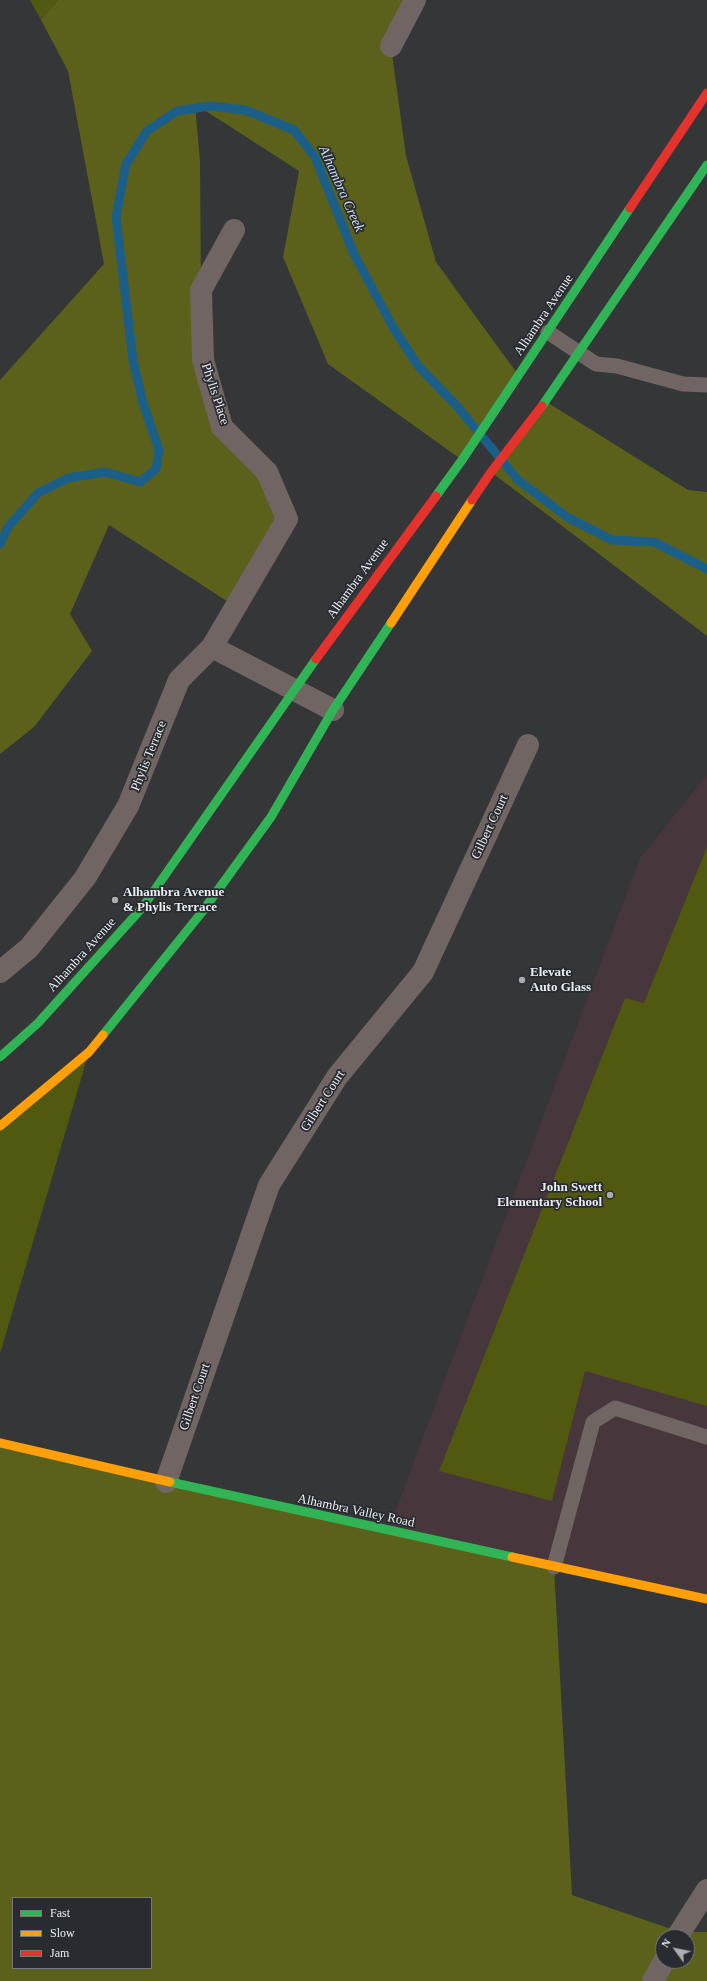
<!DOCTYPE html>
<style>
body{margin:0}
#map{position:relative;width:707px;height:1981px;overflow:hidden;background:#343638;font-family:"Times New Roman",serif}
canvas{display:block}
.legend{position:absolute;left:12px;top:1897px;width:140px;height:72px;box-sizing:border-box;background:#282b30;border:1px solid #76797d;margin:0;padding:5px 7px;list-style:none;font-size:12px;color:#ebedf0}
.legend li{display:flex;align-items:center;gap:8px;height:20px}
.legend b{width:20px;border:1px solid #76797d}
.north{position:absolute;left:655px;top:1929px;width:40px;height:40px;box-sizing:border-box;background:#282b30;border:1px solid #76797d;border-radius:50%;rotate:303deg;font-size:11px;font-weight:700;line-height:16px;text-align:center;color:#ebedf0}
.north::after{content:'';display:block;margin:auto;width:14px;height:18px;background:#abadb0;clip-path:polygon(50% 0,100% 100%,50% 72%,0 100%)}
</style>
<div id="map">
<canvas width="707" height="1981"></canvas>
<ul class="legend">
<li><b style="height:5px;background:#30b455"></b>Fast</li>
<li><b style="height:5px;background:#ff9f0a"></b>Slow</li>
<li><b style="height:5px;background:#e5322d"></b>Jam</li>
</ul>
<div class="north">N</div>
</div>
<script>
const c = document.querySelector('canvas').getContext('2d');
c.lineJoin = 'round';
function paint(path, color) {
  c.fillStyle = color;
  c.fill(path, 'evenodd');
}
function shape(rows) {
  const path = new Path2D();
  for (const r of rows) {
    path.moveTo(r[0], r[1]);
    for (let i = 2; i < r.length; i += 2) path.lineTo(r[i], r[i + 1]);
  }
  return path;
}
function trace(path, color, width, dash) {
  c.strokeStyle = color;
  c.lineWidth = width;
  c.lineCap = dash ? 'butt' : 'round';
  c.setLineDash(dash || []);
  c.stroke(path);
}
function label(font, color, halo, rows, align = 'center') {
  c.font = font + ' "Times New Roman",serif';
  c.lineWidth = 3.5;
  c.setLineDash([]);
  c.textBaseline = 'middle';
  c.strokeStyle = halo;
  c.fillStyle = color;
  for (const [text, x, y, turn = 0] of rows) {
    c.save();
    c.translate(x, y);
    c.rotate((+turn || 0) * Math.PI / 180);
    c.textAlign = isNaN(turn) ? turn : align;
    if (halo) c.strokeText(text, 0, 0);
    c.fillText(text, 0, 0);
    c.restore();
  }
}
const education = shape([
 [707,775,707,1599,388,1531,640,858]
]);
const green = shape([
 [30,0,58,0,41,20],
 [707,847,707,1406,585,1371,552,1501,439,1471,625,998,644,1003],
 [89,1052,0,1354,0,1126]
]);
const forest = shape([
 [58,0,415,0,391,46,406,156,436,262,519,376,462,460,328,364,283,257,299,171,195,104,200,162,201,290,222,427,287,519,236,607,109,525,70,614,92,651,34,727,0,754,0,380,104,264,68,71,41,20],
 [545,401,688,490,707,492,707,636,491,472],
 [0,1443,554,1567,572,1895,680,1932,707,1932,707,1981,0,1981],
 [13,1898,151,1898,151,1968,13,1968],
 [663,1937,687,1937,687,1961,663,1961]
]);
const stream = shape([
 [0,544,8,527,38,493,68,478,105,472,140,482,156,469,159,450,143,403,133,360,116,217,126,164,147,131,177,111,210,106,245,110,294,130,315,157,354,254,394,329,419,367,456,405,518,480,567,517,612,540,654,542,707,569]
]);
const lane = shape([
 [548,332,596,364,617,366,683,384,707,385],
 [554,1567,593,1422,615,1408,707,1437]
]);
const street = shape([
 [391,46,415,0],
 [212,647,287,519,267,472,222,427,203,360,201,290,234,230],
 [0,972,29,948,85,878,128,806,179,680,212,647,333,710],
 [166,1482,269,1185,337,1077,423,972,528,745],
 [677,1937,707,1890],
 [653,1981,664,1961]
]);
const fast = shape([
 [542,406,707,165],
 [436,496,462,460,630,208],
 [103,1035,202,912,271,817,333,710,391,623],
 [0,1057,38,1023,142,908,316,659],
 [170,1482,512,1557]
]);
const slow = shape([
 [391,623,472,500],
 [0,1126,89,1052,103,1035],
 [0,1443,170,1482],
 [512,1557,707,1599]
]);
const jam = shape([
 [630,208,707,93],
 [472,500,491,472,542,406],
 [316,659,436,496]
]);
const markers = [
 [115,900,4,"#abadb0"],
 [522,980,4,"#abadb0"],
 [610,1195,4,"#abadb0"]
];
const streetNames = [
 ["Alhambra Avenue",544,315,-56],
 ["Phylis Place",215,394,72],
 ["Alhambra Avenue",358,579,-54],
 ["Phylis Terrace",149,756,-68],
 ["Gilbert Court",490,827,-65],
 ["Alhambra Avenue",82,955,-48],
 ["Gilbert Court",323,1101,-57],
 ["Gilbert Court",195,1397,-71],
 ["Alhambra Valley Road",356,1511,12]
];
const poiNames = [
 ["Alhambra Avenue",123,893],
 ["& Phylis Terrace",123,908],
 ["Elevate",530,973],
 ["Auto Glass",530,988],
 ["John Swett",602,1188,"right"],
 ["Elementary School",602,1203,"right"]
];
const waterNames = [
 ["Alhambra Creek",341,189,66]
];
paint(education, '#47363c');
paint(green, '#51580f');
paint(forest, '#5b611b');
trace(stream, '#1b5f89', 9);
trace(lane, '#706562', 15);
trace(street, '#706562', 22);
trace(fast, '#30b455', 9);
trace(slow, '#ff9f0a', 9);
trace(jam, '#e5322d', 9);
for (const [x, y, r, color] of markers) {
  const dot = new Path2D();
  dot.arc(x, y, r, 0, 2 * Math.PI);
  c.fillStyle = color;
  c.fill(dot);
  trace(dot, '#282b30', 1.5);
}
label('13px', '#ebedf0', '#282b30', streetNames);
label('bold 13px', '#ebedf0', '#282b30', poiNames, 'left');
label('italic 14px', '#cbe0f0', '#282b30', waterNames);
</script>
